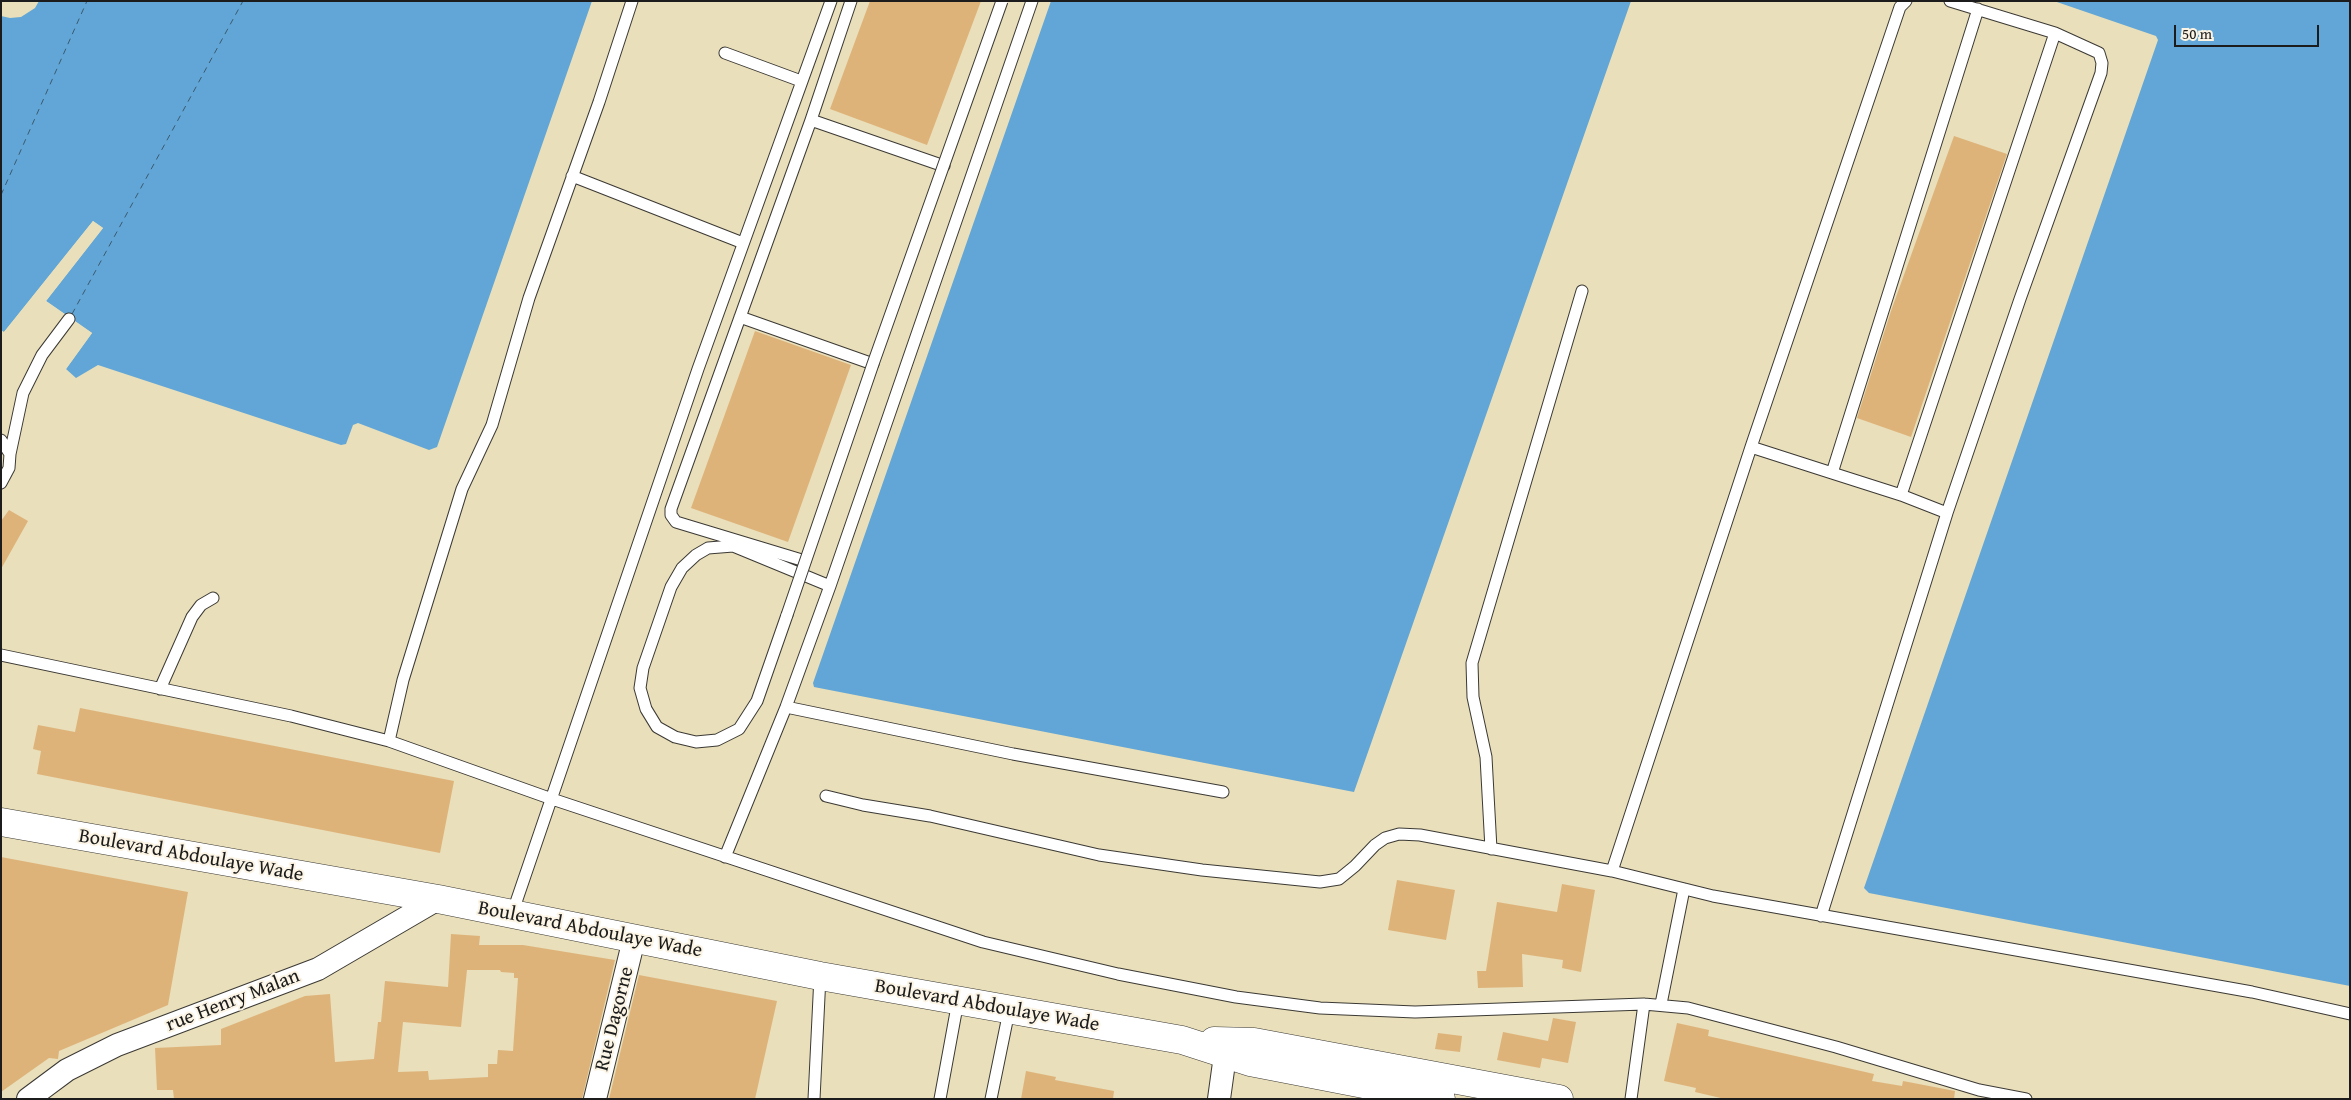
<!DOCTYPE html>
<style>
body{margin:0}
#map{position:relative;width:2351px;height:1100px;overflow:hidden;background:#e9dfba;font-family:"Gentium Book Plus",serif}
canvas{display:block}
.frame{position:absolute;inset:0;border:2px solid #1c1c1c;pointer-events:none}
.scale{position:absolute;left:2174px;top:25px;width:145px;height:22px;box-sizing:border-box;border:2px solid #1c1c1c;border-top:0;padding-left:6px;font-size:15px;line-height:18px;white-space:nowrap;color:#1c1c1c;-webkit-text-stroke:4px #fcf5e5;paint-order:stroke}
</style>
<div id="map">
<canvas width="2351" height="1100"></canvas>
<div class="frame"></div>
<div class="scale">50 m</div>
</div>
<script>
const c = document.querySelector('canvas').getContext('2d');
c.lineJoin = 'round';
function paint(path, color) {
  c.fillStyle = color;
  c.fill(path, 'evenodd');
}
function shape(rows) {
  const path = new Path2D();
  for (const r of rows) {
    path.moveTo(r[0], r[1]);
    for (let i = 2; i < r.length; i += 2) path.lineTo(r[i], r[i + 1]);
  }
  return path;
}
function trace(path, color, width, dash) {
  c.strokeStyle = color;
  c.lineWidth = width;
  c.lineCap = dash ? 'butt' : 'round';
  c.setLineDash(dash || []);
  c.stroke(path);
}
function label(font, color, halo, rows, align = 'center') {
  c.font = font + ' "Gentium Book Plus",serif';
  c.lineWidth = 4;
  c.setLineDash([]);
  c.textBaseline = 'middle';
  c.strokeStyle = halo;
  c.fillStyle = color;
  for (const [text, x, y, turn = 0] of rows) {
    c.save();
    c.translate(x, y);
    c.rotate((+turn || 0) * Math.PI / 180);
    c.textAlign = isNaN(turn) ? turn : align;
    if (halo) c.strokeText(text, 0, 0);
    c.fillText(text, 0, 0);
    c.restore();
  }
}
const water = shape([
 [39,1,592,1,437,447,429,450,358,423,353,425,346,444,341,445,98,365,76,378,66,369,92,333,46,301,103,228,93,221,4,332,1,330,1,16,10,18,21,17,35,8],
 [1051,1,1631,1,1354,792,814,687,813,683],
 [2054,1,2350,1,2350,986,1869,893,1864,888,2158,40,2156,36]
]);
const pier = shape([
 [93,221,103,228,46,301,92,333,66,369,64,368,89,334,68,321,43,301,99,228,93,224,6,333,4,332]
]);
const ferry = shape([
 [1,195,87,1],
 [72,314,243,1]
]);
const building = shape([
 [870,1,981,1,927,145,830,109],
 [1954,136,2007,154,1911,437,1857,418,1891,311],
 [755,331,851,365,788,542,691,508],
 [9,510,28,521,1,569,1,521],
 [80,708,454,781,440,853,37,774,41,751,33,749,38,725,75,732],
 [1,857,188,892,168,1005,59,1051,58,1059,49,1058,1,1092],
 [1397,880,1455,890,1446,940,1388,930],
 [1562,884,1595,890,1581,972,1562,968,1563,960,1522,954,1523,987,1478,988,1477,971,1486,971,1497,902,1557,912],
 [451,934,480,936,479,945,523,945,615,960,582,1099,174,1099,173,1090,157,1090,155,1048,221,1045,221,1029,305,996,330,994,335,1062,374,1059,378,1022,381,1022,385,981,448,987],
 [467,970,500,970,501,972,514,973,514,978,518,978,513,1051,498,1050,497,1064,488,1064,488,1077,429,1080,428,1071,398,1072,403,1022,461,1027],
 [639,975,777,1001,755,1099,609,1099],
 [1553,1018,1576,1022,1568,1063,1542,1058,1540,1068,1497,1060,1503,1032,1548,1041],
 [1677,1023,1709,1030,1708,1036,1874,1074,1872,1081,1902,1086,1903,1081,1955,1091,1954,1099,1725,1099,1695,1092,1696,1088,1664,1081],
 [1438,1033,1462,1036,1460,1052,1435,1049],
 [1026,1071,1056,1077,1055,1080,1114,1091,1113,1099,1021,1099]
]);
const service = shape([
 [725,53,801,81],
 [811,120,944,166],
 [572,176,743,243],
 [740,317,873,364],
 [1,440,10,454],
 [1751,447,1832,473],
 [1,483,9,468,10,454,23,393,42,355,69,319],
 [1901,495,2055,33],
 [1947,513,1901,495,1832,473,1978,9],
 [805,561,676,522,671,515,671,509,811,120,851,1],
 [787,615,757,701,739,729,717,740,696,742,675,737,657,727,646,709,640,688,643,668,671,587,682,568,696,555,708,548,733,546,830,586],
 [1,655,291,716,389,741,552,799,983,942,1118,974,1236,997,1320,1008,1415,1012,1644,1004,1688,1008,1836,1047,1979,1090,2026,1099],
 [160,689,192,617,201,605,213,598],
 [786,707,1013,754,1223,792],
 [389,741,403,680,462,489,492,425,529,298,599,102,632,1],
 [826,796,863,805,930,816,1099,855,1202,870,1320,882,1339,879,1355,866,1375,845,1385,838,1399,834,1420,835,1612,871,1751,447,1900,7,1906,1],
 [1491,849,1486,757,1473,697,1472,663,1582,291],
 [725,857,786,707,830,586,1032,1],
 [1612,871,1713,896,2252,992,2350,1014],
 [512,914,698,369,831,1],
 [1821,916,1947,513,2020,299,2101,73,2102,63,2099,53,2055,33,1950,1],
 [1661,1004,1684,889],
 [814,1099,820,976],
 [940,1099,958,1001],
 [991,1099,1009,1011],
 [1631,1099,1644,1004]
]);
const minor = shape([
 [28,1099,67,1070,117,1045,318,969,438,899],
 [595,1099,634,939],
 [1219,1099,1227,1041]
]);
const tertiary = shape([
 [1,822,438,899,820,976,1182,1040,1250,1062,1441,1099],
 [1214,1041,1254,1042,1559,1099]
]);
const serviceBridge = shape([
 [787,615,873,364,1002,1]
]);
const streetNames = [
 ["Boulevard Abdoulaye Wade",191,856,10],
 ["Boulevard Abdoulaye Wade",590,930,11],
 ["rue Henry Malan",233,1001,-21],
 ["Boulevard Abdoulaye Wade",987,1006,10],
 ["Rue Dagorne",615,1019,-76]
];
paint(water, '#61a6d6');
paint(pier, '#e9dfba');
trace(ferry, '#3b5a70', 1, [6, 5]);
paint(building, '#deb37a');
trace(service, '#3b3934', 13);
trace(minor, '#3b3934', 24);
trace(tertiary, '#3b3934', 29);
trace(service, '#fff', 11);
trace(minor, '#fff', 22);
trace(tertiary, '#fff', 28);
trace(serviceBridge, '#3b3934', 13, []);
trace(serviceBridge, '#fff', 11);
label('20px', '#1c1c1c', '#fcf5e5', streetNames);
</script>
